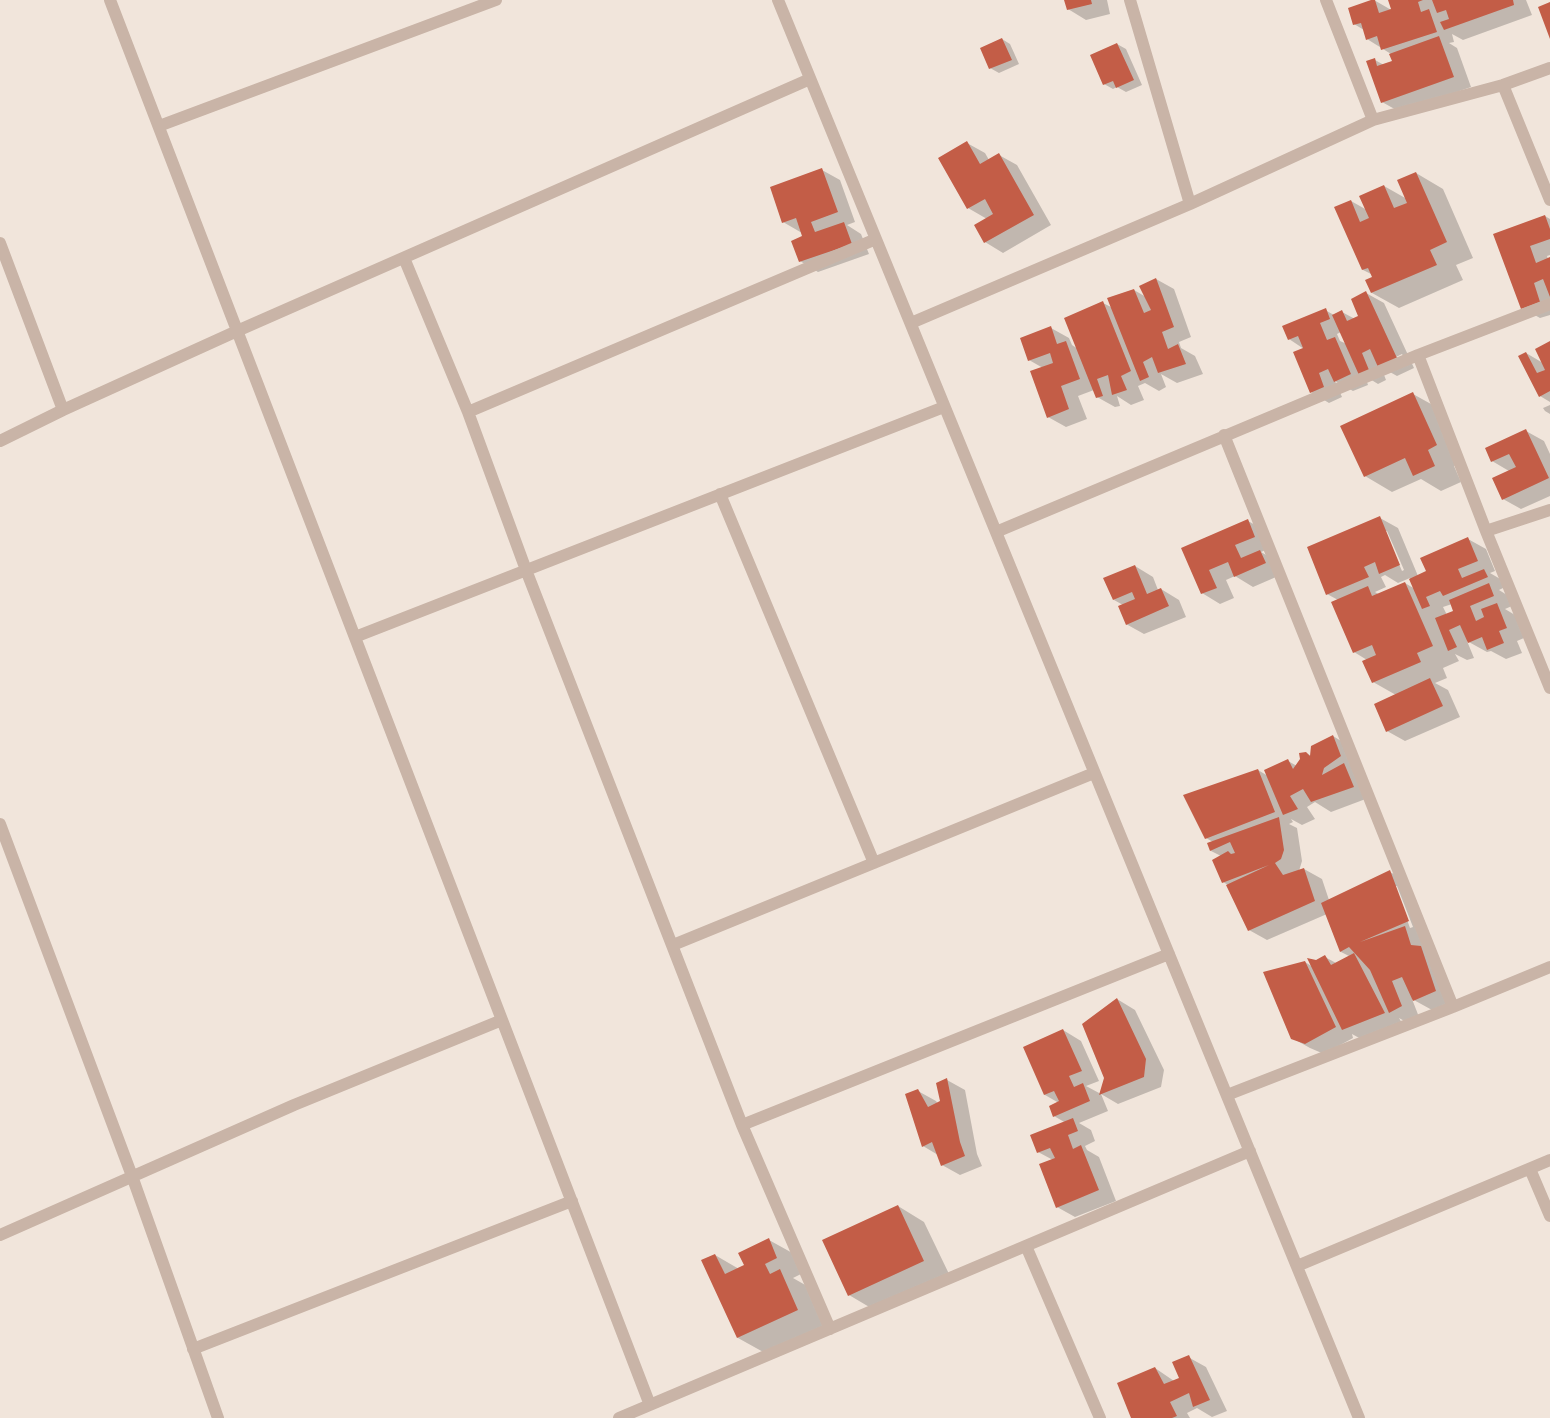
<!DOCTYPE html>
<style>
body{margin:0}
canvas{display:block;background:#f1e5db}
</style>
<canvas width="1550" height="1418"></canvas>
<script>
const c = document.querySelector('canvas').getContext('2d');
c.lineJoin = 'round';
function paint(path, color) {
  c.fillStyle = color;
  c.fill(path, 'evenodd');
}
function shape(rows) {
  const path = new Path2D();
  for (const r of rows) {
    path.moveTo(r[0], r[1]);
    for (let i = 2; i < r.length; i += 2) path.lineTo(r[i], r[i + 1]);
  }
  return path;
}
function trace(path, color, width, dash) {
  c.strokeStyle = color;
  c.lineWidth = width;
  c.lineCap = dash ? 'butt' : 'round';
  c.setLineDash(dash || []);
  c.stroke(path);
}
const shadow = shape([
 [1065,0,1107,0,1110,14,1086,20,1068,9],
 [1374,0,1393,11,1389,0,1526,0,1532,15,1463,40,1452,34,1454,42,1449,43,1457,48,1471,87,1400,112,1382,102,1375,60,1384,65,1393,61,1391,54,1367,39,1364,30,1354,24],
 [1002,39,1010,44,1019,64,999,73,990,68],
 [1117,44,1126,49,1142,85,1126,92,1117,87,1113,89,1104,84],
 [967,143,985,153,989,160,999,155,1017,165,1051,225,1003,253,985,242,987,219,968,208],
 [822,170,840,180,855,222,847,225,861,234,869,254,818,272,800,261,804,237,802,233,783,222],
 [1416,173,1443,189,1473,258,1456,265,1463,280,1399,308,1372,293,1374,278,1373,275,1363,270,1351,201,1367,210,1384,186,1407,199],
 [1545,216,1550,219,1550,255,1547,256,1548,259,1550,259,1550,315,1540,318,1522,308,1495,235],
 [1156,279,1174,289,1191,337,1179,342,1181,348,1195,356,1203,374,1177,383,1161,374,1166,387,1159,391,1145,383,1138,386,1144,400,1131,405,1117,396,1120,406,1115,407,1097,397,1094,390,1078,396,1087,419,1066,427,1048,417,1043,368,1029,360,1051,328,1069,338,1072,345,1078,349,1103,303,1113,308,1134,290,1146,297],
 [1366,293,1384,303,1414,368,1397,376,1381,367,1386,380,1378,384,1365,376,1368,385,1353,391,1335,381,1342,397,1329,403,1311,392,1304,349,1289,339,1325,310,1334,315,1342,312,1355,319,1360,317],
 [1341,332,1347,344,1340,341,1337,334],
 [1402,354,1403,356,1388,361],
 [1550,343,1550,402,1540,396,1526,353,1543,363],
 [1413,394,1440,409,1464,461,1454,466,1461,482,1441,491,1421,479,1392,492,1365,476],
 [1550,405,1550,414,1545,411,1543,408],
 [1526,431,1544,441,1550,454,1550,496,1521,509,1503,499,1509,471,1492,461,1486,449],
 [1380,518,1398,528,1418,576,1428,572,1468,539,1486,549,1495,571,1490,573,1502,580,1505,587,1499,590,1507,595,1512,606,1505,609,1515,615,1524,638,1517,641,1522,653,1506,659,1491,651,1487,652,1467,641,1474,658,1467,660,1455,654,1459,661,1443,668,1447,678,1435,683,1448,690,1460,717,1405,741,1387,731,1396,695,1373,682,1367,660,1354,652,1338,600,1327,594],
 [1385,531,1387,531,1404,570,1402,571],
 [1385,575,1398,583,1410,578,1415,589,1405,583,1380,595,1375,592,1386,587,1381,577],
 [1452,604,1455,611,1447,615,1443,607],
 [1248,521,1266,531,1273,547,1261,552,1278,562,1283,574,1253,587,1235,576,1226,580,1234,598,1220,604,1202,593,1182,549],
 [1135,566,1153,577,1158,590,1161,589,1179,600,1186,617,1144,634,1126,624,1123,605,1114,600],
 [1333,736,1351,747,1371,797,1331,812,1315,802,1307,807,1315,819,1302,825,1291,819,1293,822,1289,824,1297,828,1302,861,1299,871,1304,869,1322,879,1329,900,1390,872,1408,882,1454,1001,1432,1010,1412,999,1419,1017,1408,1023,1399,1018,1402,1023,1361,1039,1352,1034,1353,1038,1324,1054,1310,1048,1292,1038,1305,962,1313,967,1316,962,1325,957,1336,963,1349,956,1341,952,1327,914,1267,940,1249,930,1228,885,1223,882,1221,856,1211,851,1213,842,1206,838,1258,770,1268,776,1288,761,1297,766,1306,753,1311,756],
 [1395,886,1397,886,1413,927,1410,928],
 [1117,999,1135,1010,1164,1070,1161,1087,1118,1104,1101,1094,1105,1078],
 [1063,1030,1081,1041,1099,1081,1086,1086,1101,1094,1108,1111,1079,1123,1091,1130,1095,1141,1085,1146,1087,1150,1099,1157,1116,1201,1075,1217,1057,1207,1053,1160,1038,1152,1066,1123,1054,1116,1059,1103,1045,1095,1024,1048],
 [947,1080,965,1090,977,1154,982,1166,960,1175,942,1165,938,1155,923,1146,918,1091,936,1101,938,1104,942,1102],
 [898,1206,924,1222,950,1276,876,1311,849,1295],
 [769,1240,796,1255,803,1273,793,1278,807,1286,825,1325,765,1353,738,1338,715,1255,739,1269,746,1266],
 [1188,1357,1206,1367,1227,1411,1212,1417,1197,1408,1187,1413,1190,1418,1133,1418,1155,1368,1174,1381,1181,1378]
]);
const building = shape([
 [1064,0,1091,0,1092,4,1067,10],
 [1371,0,1375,0,1379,13,1391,9,1388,0,1423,0,1418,2,1421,12,1429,9,1437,32,1381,50,1377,36,1366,40,1361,23,1353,25,1348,8],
 [1432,0,1513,0,1514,5,1444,30,1440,22,1449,19,1446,10,1437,13],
 [1550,2,1550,39,1538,7],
 [1439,36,1454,77,1381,103,1366,61,1375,58,1377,66,1392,61,1389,54],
 [1002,38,1012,60,989,69,980,48],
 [1117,43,1134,80,1116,88,1113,81,1103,85,1090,55],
 [967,141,980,164,999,153,1034,215,984,243,974,225,993,214,985,199,967,209,938,158],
 [822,168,838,212,811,222,815,232,844,222,852,244,799,262,791,241,802,236,796,218,782,223,770,187],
 [1416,172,1447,242,1430,250,1437,265,1371,293,1365,280,1372,277,1368,268,1362,270,1334,207,1351,200,1360,222,1369,218,1359,196,1384,185,1394,208,1407,203,1397,180],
 [1545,215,1550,229,1550,239,1530,246,1536,263,1550,257,1550,297,1543,279,1534,283,1540,302,1521,309,1493,234],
 [1156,278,1174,327,1162,332,1168,349,1178,344,1186,364,1158,373,1152,357,1143,362,1149,377,1140,381,1107,298,1134,289,1144,313,1151,310,1139,286],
 [1366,291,1397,358,1378,367,1370,349,1362,353,1369,370,1359,375,1332,315,1342,310,1347,321,1358,316,1351,299],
 [1103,301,1131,371,1121,376,1127,390,1112,395,1108,375,1097,379,1103,396,1096,398,1064,318],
 [1326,308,1330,319,1320,323,1327,340,1335,337,1351,374,1334,382,1328,369,1319,373,1324,387,1310,393,1293,352,1303,348,1298,336,1288,340,1282,326],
 [1051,326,1057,344,1066,341,1080,379,1061,386,1069,409,1047,418,1030,371,1053,363,1050,353,1028,361,1020,338],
 [1550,341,1550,391,1539,397,1518,356,1526,352,1537,373,1545,370,1535,349],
 [1413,392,1437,445,1428,450,1435,466,1413,476,1405,458,1364,477,1340,426],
 [1526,429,1549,478,1502,500,1492,478,1516,467,1509,454,1491,462,1485,448],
 [1380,516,1400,565,1379,574,1375,562,1364,567,1369,577,1326,595,1307,547],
 [1248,519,1255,537,1235,545,1241,558,1260,550,1266,563,1234,577,1228,562,1209,570,1217,588,1201,594,1181,548],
 [1468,537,1478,561,1458,569,1462,578,1484,569,1488,577,1443,596,1440,591,1426,597,1430,606,1422,609,1409,579,1426,571,1420,558],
 [1135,565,1147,594,1161,588,1169,606,1126,625,1118,606,1135,599,1132,592,1113,600,1103,578],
 [1405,582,1433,646,1417,653,1421,662,1372,683,1362,661,1376,655,1372,645,1353,653,1331,602,1368,586,1372,596],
 [1489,583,1494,596,1470,606,1476,621,1484,617,1481,609,1497,603,1507,628,1499,631,1504,643,1487,650,1482,637,1468,643,1460,625,1449,630,1457,647,1448,651,1435,618,1453,611,1449,600],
 [1430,678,1443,706,1386,732,1374,704],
 [1333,735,1341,756,1324,768,1322,775,1344,763,1354,787,1311,802,1303,789,1290,796,1298,809,1283,815,1264,770,1288,759,1293,769,1300,759,1299,753,1306,752,1310,756,1311,746],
 [1258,769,1275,812,1205,839,1183,795],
 [1279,817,1284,850,1281,859,1275,863,1283,875,1304,868,1315,901,1248,931,1226,885,1269,865,1222,883,1212,860,1228,851,1231,854,1235,853,1230,842,1210,851,1207,843],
 [1390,870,1409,921,1360,942,1405,926,1411,945,1421,946,1436,991,1413,1001,1402,977,1392,981,1402,1006,1389,1013,1370,970,1349,947,1340,952,1321,903],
 [1354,953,1385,1013,1342,1030,1307,958,1316,960,1325,955,1331,965],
 [1305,961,1336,1027,1305,1044,1291,1039,1263,972],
 [1117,998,1146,1059,1144,1077,1099,1095,1104,1078,1082,1024],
 [1063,1029,1082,1071,1069,1076,1074,1087,1083,1083,1090,1101,1053,1117,1049,1106,1059,1101,1054,1091,1044,1095,1023,1047],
 [947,1078,960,1142,965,1156,941,1166,932,1142,922,1147,905,1094,918,1089,928,1107,940,1101,936,1083],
 [1073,1118,1078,1131,1068,1135,1073,1149,1081,1145,1099,1190,1056,1208,1039,1164,1055,1158,1050,1148,1037,1153,1030,1135],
 [898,1205,924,1261,848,1296,822,1240],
 [769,1238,777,1258,765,1264,770,1274,780,1269,798,1310,737,1338,701,1260,715,1254,725,1274,744,1265,738,1253],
 [1189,1355,1210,1400,1193,1407,1189,1393,1170,1402,1177,1416,1172,1418,1131,1418,1117,1383,1155,1367,1164,1384,1179,1378,1172,1362]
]);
const minor = shape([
 [110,0,650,1405],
 [778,0,1359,1418],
 [1130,0,1190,204],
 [1326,0,1373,120],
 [1503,85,1550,200],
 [159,126,496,0],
 [0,243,63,410],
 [404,258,468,412,526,570,742,1125,830,1329],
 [911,323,1190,204,1373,120,1503,85,1550,68],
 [1418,355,1486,531,1550,688],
 [468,412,876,239],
 [1224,435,1453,1007],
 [0,441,63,410,237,331,810,79],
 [720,494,874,863],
 [1486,531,1550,510],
 [996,532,1418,355,1550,304],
 [355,637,944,407],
 [0,824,132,1176,218,1418],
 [673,945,1094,773],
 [1227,1095,1453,1007,1550,967],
 [742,1125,1169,954],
 [1530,1169,1550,1216],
 [0,1235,294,1105,502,1020],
 [1026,1246,1100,1418],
 [1297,1266,1550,1160],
 [193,1349,572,1201],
 [619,1418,1250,1151]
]);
paint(shadow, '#0003');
paint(building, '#c35d47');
trace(minor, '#c9b4a7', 12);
</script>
